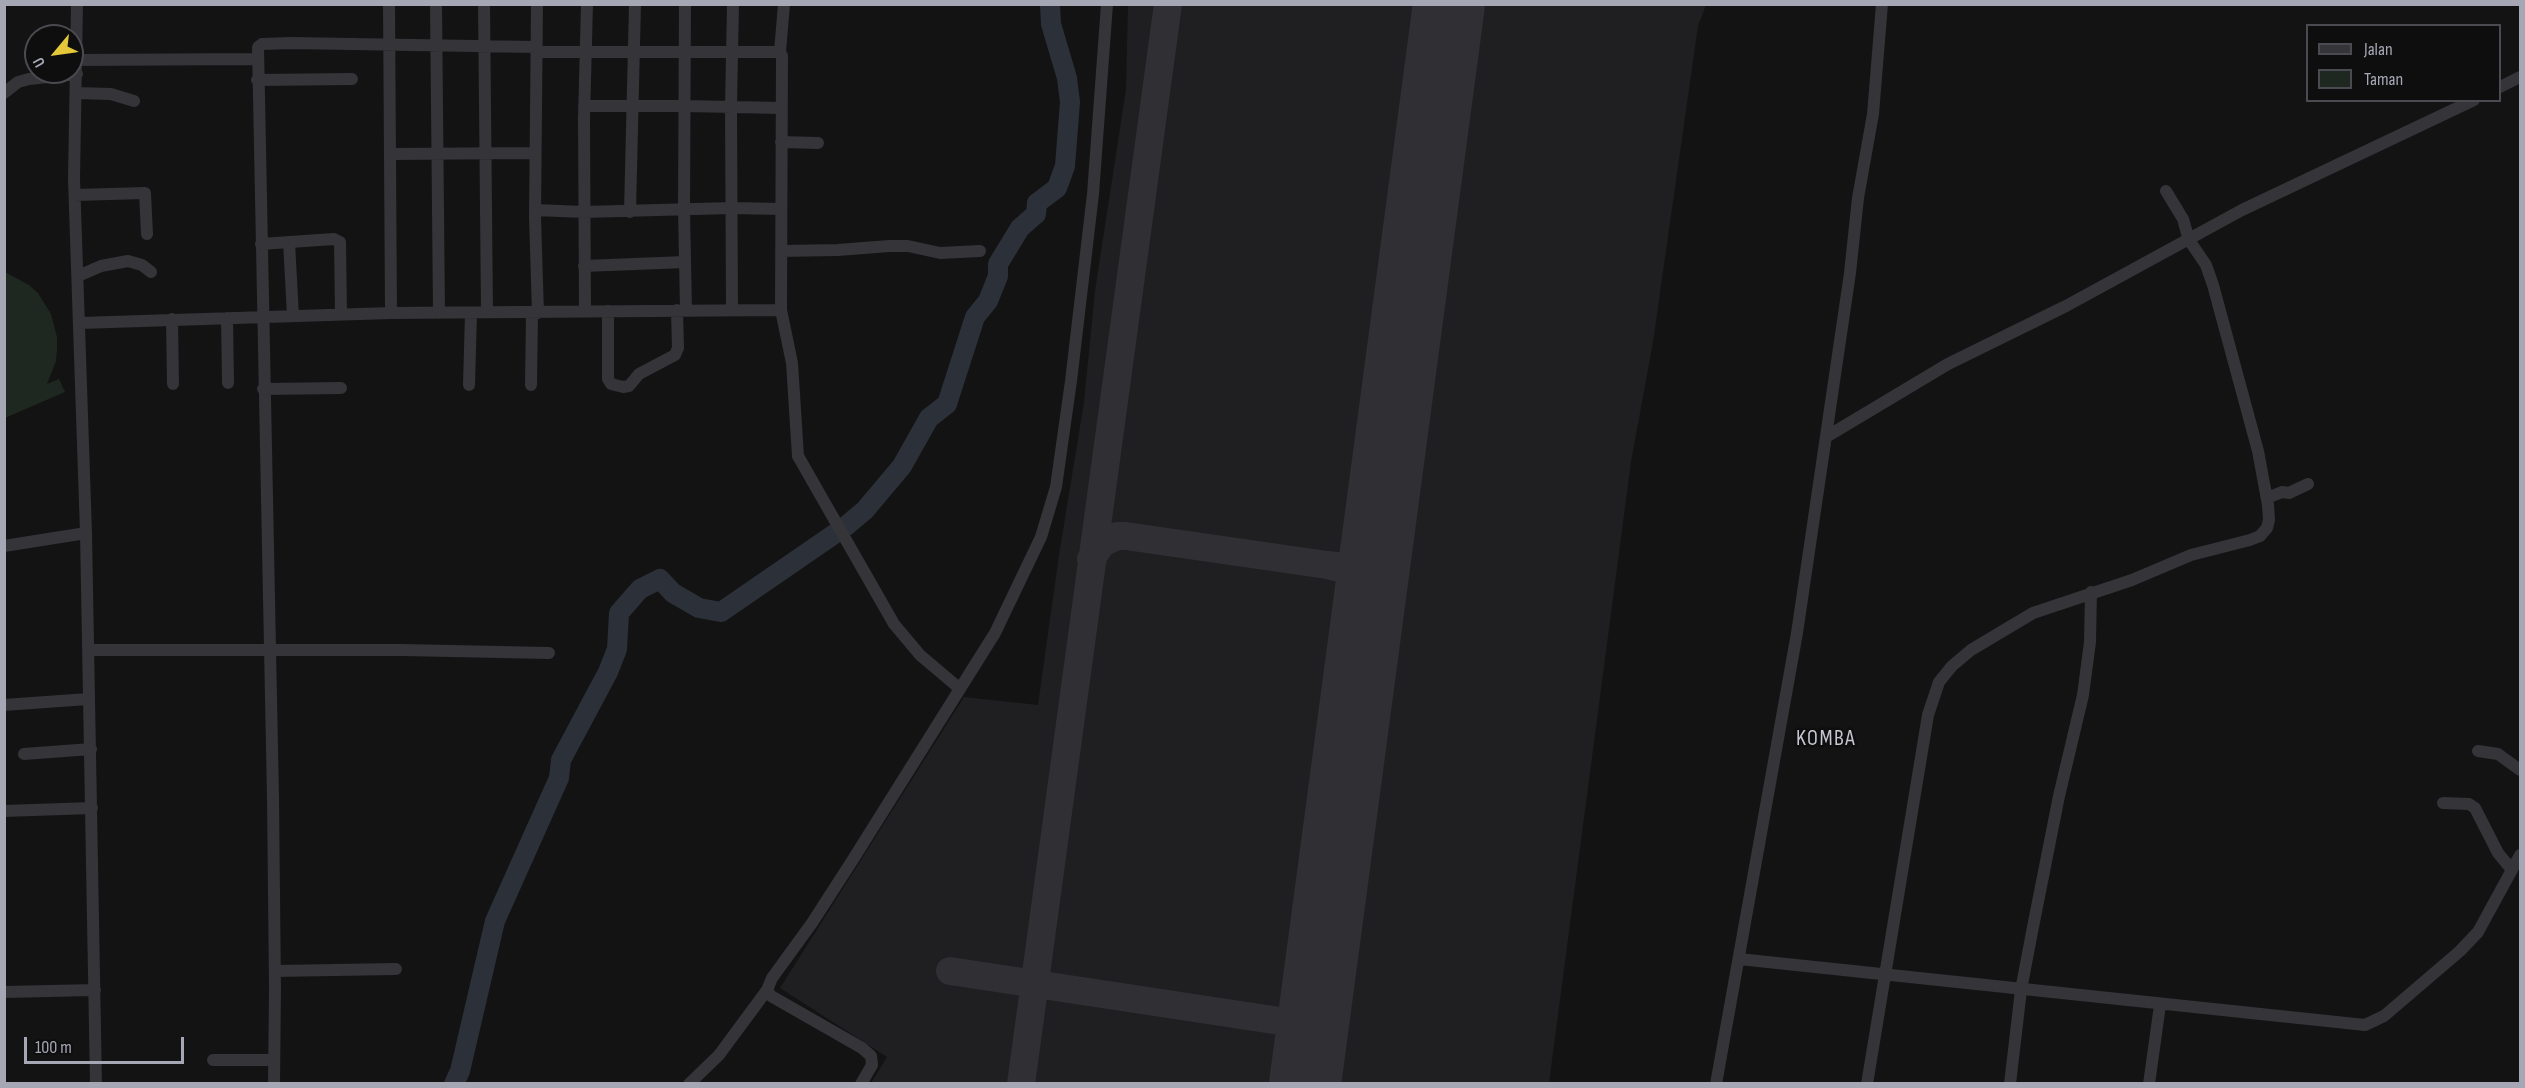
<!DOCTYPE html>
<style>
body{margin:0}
#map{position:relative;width:2525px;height:1088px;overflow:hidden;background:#131314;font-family:"Sofia Sans Condensed",sans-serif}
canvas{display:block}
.frame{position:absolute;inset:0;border:6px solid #a5a7b4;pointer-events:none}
.legend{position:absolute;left:2306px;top:24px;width:195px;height:78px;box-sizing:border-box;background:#0e0e0f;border:2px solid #4a4b51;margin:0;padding:8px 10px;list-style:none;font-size:18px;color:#a5a7b4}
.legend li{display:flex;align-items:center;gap:12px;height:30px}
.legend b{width:30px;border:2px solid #4a4b51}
.north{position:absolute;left:24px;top:24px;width:60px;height:60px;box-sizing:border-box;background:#0e0e0f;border:2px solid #4a4b51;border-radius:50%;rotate:241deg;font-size:16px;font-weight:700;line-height:24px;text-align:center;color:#a5a7b4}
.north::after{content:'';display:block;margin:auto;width:21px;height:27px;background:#e5c83a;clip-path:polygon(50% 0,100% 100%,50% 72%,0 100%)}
.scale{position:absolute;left:24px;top:1037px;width:160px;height:27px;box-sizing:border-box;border:3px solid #a5a7b4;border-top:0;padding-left:8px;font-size:18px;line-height:21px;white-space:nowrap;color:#a5a7b4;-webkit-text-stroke:4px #0e0e0f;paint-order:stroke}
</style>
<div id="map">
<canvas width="2525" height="1088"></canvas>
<div class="frame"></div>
<ul class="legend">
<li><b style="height:8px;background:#343439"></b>Jalan</li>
<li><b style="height:16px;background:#1f2721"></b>Taman</li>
</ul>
<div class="north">U</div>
<div class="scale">100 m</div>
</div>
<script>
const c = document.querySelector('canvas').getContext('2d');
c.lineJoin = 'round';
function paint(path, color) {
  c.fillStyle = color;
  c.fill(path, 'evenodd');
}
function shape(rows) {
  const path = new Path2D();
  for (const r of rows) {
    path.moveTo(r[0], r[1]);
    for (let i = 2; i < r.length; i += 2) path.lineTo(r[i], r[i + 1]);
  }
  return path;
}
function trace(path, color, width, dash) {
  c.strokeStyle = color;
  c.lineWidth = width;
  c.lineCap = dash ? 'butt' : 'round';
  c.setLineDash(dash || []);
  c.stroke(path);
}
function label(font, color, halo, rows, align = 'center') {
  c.font = font + ' "Sofia Sans Condensed",sans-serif';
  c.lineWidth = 5;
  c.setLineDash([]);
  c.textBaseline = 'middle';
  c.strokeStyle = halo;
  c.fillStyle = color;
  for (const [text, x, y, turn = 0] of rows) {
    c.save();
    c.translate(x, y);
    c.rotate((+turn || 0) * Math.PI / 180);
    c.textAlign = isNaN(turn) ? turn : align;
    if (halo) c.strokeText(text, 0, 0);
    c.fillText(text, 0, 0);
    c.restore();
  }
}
const built = shape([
 [1128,5,1706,5,1698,26,1653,342,1631,462,1549,1083,871,1083,887,1057,780,988,964,697,1038,705,1059,555,1084,402,1095,291,1126,89]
]);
const green = shape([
 [5,272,29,285,38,293,51,314,57,337,57,349,56,361,47,384,59,379,65,392,5,418]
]);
const river = shape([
 [454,1084,460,1071,495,921,559,778,561,760,608,672,617,649,619,613,640,589,660,579,673,593,699,608,721,612,846,526,865,510,902,466,929,418,947,404,975,317,988,301,998,276,998,264,1020,228,1036,214,1037,203,1057,188,1065,166,1070,102,1067,78,1051,24,1050,4]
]);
const taxiway = shape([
 [1091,559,1102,543,1117,536,1126,536,1327,565],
 [1364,647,1366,607,1364,590,1353,574,1345,569,1327,565,1346,567,1359,562,1366,556,1374,543,1381,520],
 [950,971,1313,1026],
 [1021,1084,1168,4]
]);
const runway = shape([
 [1305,1084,1449,4]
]);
const minor = shape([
 [77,4,74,179,86,533,96,1084],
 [389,4,391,313],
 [436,4,439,313],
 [484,4,487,312],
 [537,4,535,217,538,313],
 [685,4,684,209,686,310],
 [784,4,780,52,782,56,781,310,792,363,798,456,894,624,920,655,959,688],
 [536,52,780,52],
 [77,60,257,59],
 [257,80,352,79],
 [2500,87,2520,77],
 [4,93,18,82,29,79,77,74],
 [77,93,111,94,134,101],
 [584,106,685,106,781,108],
 [781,142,818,143],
 [391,154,534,153],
 [75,195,145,193,147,234],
 [535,210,584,212,732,208,781,209],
 [630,212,635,4],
 [289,242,293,316],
 [261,244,334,239,340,242,341,314],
 [781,251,838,250,889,246,908,246,940,253,980,251],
 [584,266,685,262],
 [78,276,101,266,128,261,142,265,151,272],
 [732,309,731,106,733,4],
 [585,311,584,119,587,4],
 [608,311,608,379,611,384,623,387,629,386,639,374,675,355,678,348,677,310],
 [227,318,228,383],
 [172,319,173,384],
 [80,323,391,313,781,310],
 [469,385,471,313],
 [531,385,532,313],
 [263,389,341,388],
 [1826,437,1948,364,2066,306,2242,210,2474,100],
 [2267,498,2282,492,2289,493,2308,484],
 [4,546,86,533],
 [88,650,402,650,549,653],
 [4,705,88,699],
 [2478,751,2498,754,2520,770],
 [24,754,91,749],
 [2443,803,2469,804,2475,808,2498,853,2512,870],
 [4,811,92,808],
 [1739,959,2365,1025,2384,1016,2460,951,2478,932,2520,855],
 [275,971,396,969],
 [767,990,771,996,862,1048,871,1056,872,1065,861,1084],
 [4,992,95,990],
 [213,1060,274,1060],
 [274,1084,275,989,273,797,258,47,262,44,291,43,536,47],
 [689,1084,719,1055,767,990,772,978,812,923,852,861,995,633,1041,537,1056,487,1071,381,1093,194,1107,4],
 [1716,1084,1797,633,1850,273,1858,198,1873,114,1882,4],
 [1867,1084,1928,715,1939,682,1952,666,1971,650,2033,613,2132,580,2191,555,2250,540,2260,536,2267,528,2269,520,2268,505,2258,451,2213,285,2206,265,2189,240,2183,219,2166,191],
 [2010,1084,2021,990,2032,932,2059,796,2083,695,2090,642,2091,592],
 [2149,1084,2160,1005]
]);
const quarterNames = [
 ["KOMBA",1826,739]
];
paint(built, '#1f1f21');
paint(green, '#1f2721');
trace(river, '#2c3139', 20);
trace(taxiway, '#303034', 28);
trace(runway, '#303034', 72);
trace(minor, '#343439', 12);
c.letterSpacing = '1.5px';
label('22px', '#c6c7d0', '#0e0e0f', quarterNames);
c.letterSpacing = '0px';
</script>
